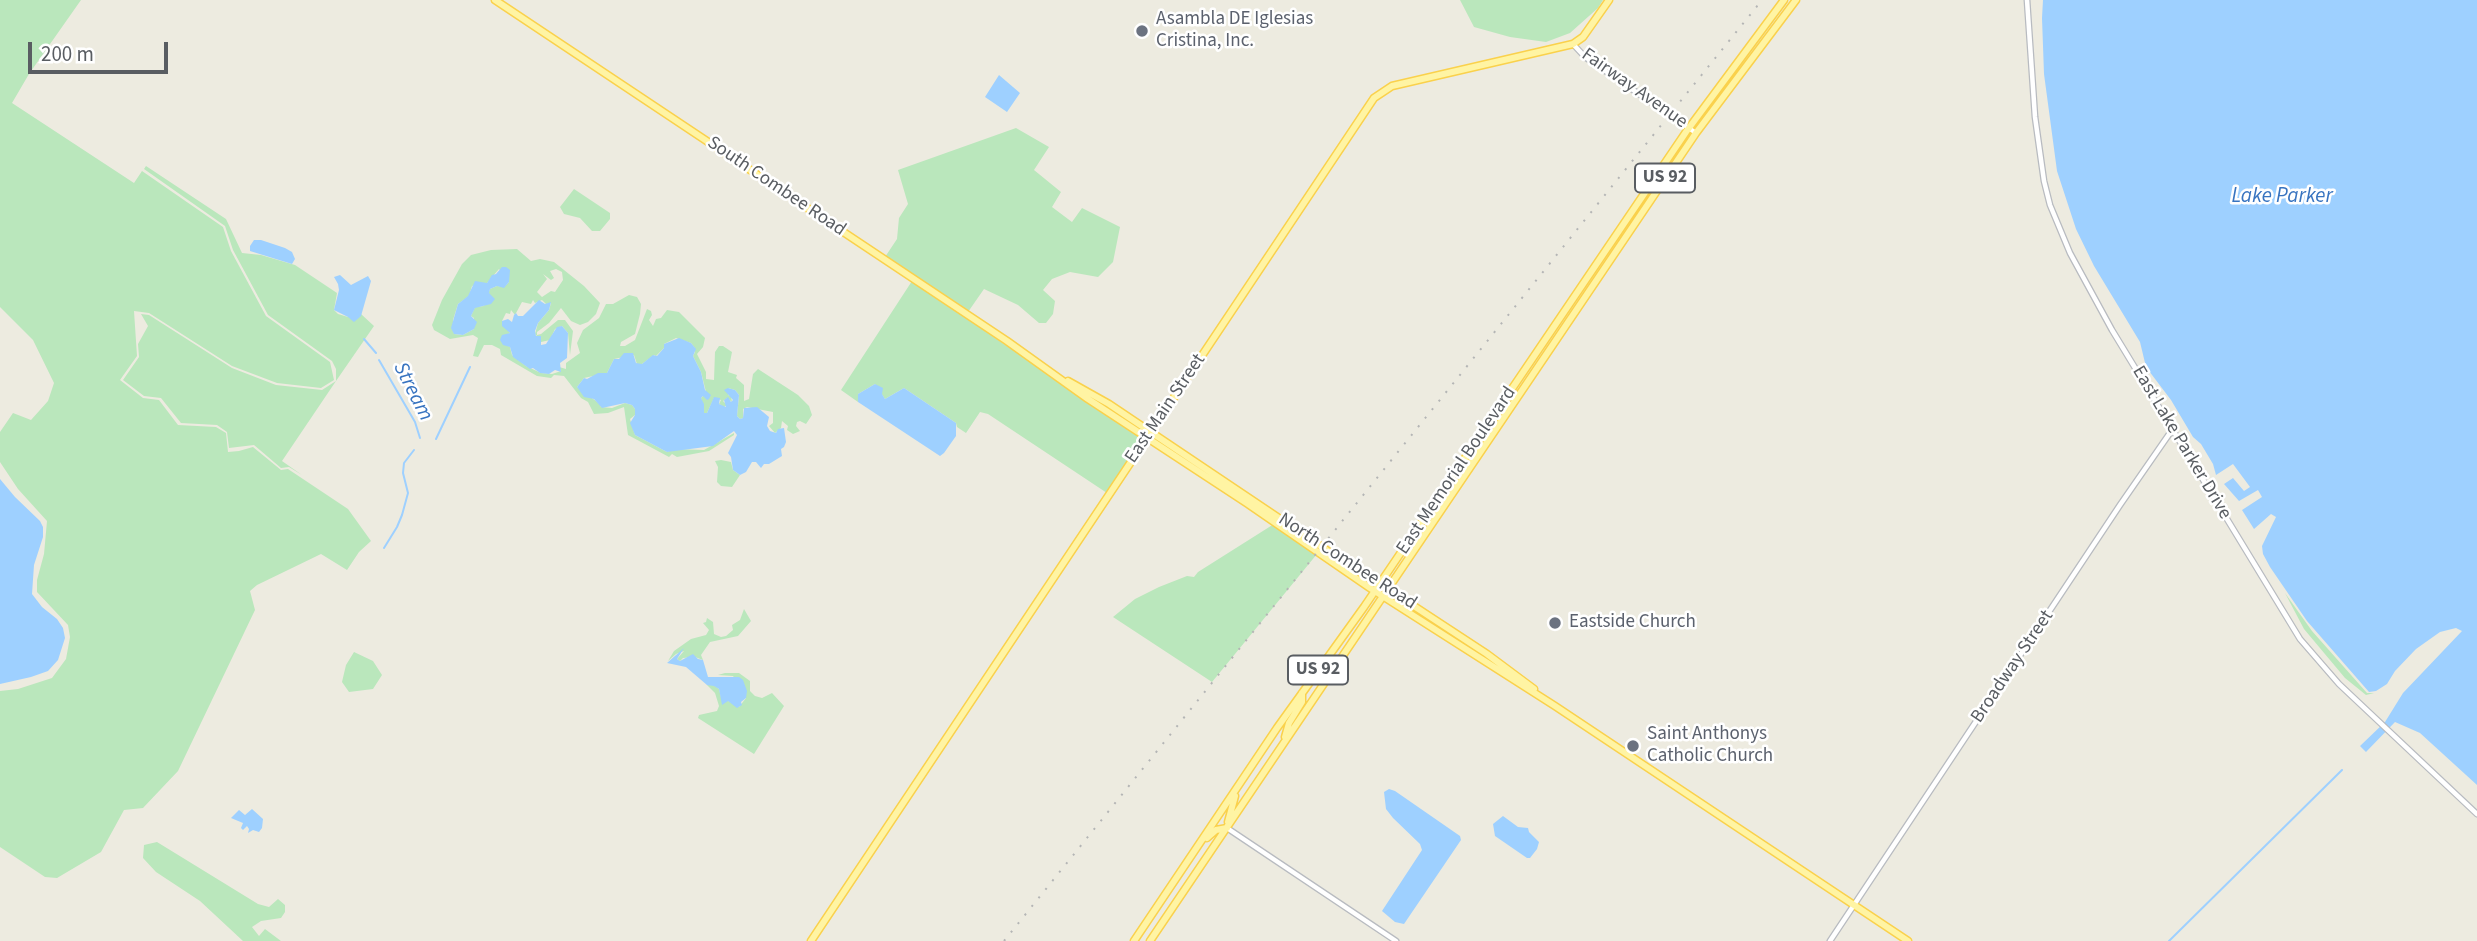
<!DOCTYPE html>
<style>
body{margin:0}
#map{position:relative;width:2477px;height:941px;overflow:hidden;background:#edebe0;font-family:"Source Sans 3",sans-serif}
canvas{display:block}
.scale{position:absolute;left:28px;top:42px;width:140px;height:32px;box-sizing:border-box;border:4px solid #595d62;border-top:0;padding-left:9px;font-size:21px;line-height:24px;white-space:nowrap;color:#595d62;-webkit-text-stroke:5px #fff;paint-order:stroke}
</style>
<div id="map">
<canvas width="2477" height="941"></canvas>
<div class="scale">200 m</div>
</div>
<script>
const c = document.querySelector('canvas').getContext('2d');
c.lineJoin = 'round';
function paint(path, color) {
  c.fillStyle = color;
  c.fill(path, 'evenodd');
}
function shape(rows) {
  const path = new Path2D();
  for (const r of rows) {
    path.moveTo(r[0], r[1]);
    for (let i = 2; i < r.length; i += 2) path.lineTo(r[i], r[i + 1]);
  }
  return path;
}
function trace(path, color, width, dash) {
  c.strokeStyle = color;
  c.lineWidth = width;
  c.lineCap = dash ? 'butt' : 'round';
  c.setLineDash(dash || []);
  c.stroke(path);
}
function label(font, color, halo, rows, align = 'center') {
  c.font = font + ' "Source Sans 3",sans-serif';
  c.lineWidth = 5;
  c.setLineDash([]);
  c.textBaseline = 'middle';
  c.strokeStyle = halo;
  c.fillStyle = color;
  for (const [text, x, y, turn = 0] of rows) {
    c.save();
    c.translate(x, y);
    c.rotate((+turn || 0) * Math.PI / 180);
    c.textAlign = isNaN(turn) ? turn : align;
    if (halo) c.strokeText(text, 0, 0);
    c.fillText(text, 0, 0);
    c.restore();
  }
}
const green = shape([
 [0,0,81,0,29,74,12,103,134,183,142,171,223,227,231,251,266,316,330,362,334,380,321,388,277,383,232,366,149,313,134,311,137,356,120,380,143,398,159,400,178,425,216,427,226,433,228,452,239,451,253,447,281,470,288,469,348,509,371,541,359,552,347,570,321,554,257,585,250,591,255,610,178,771,143,808,124,810,101,852,57,878,45,877,0,847,0,691,18,689,52,678,66,659,70,637,68,625,37,592,37,580,44,554,47,521,18,489,0,462,0,432,13,413,31,420,48,401,54,383,33,340,0,307],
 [1460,0,1603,0,1598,8,1570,33,1546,42,1510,37,1474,27],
 [1016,128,1049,147,1034,170,1061,192,1052,207,1072,222,1082,208,1120,227,1113,262,1098,277,1070,272,1052,279,1043,290,1055,301,1053,314,1046,323,1039,323,1018,305,984,289,968,312,885,257,897,239,899,218,908,204,898,170],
 [146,166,226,219,242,253,261,255,295,265,337,293,334,310,338,314,348,317,360,316,361,314,374,326,336,381,336,369,332,361,268,315,233,250,225,226,144,169],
 [574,189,610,213,610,219,600,231,592,231,580,218,564,214,560,207],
 [517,249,531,261,540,259,554,262,584,286,600,303,596,314,588,322,580,325,571,321,561,308,549,323,537,332,537,335,541,334,558,320,565,320,573,331,570,355,568,333,562,326,555,329,550,340,541,342,541,340,535,334,538,323,549,310,551,303,546,304,542,300,535,303,533,300,531,304,522,302,515,315,511,310,510,314,506,313,502,321,510,333,507,335,505,344,510,347,512,355,526,366,541,373,552,374,561,371,559,367,566,369,566,363,580,353,577,343,583,330,599,318,606,304,613,304,629,295,637,297,641,304,640,314,635,334,621,342,620,346,625,346,635,340,647,309,651,311,652,315,649,320,653,326,656,319,661,318,667,310,679,312,705,338,703,347,697,354,706,372,706,379,714,380,715,352,719,346,723,346,732,352,728,372,737,375,736,378,744,385,744,401,749,399,753,374,758,369,798,395,809,406,812,415,806,424,800,421,797,422,796,426,800,431,793,434,787,430,788,426,782,421,781,428,775,433,769,426,773,423,773,412,747,407,743,409,743,418,740,419,737,416,739,395,735,390,728,388,728,395,731,396,732,402,727,398,723,401,727,405,724,407,719,404,721,400,714,398,707,413,704,413,701,398,703,396,705,396,706,392,701,372,693,356,695,352,694,347,691,343,676,338,664,344,664,348,656,356,654,355,642,364,637,364,634,355,614,359,607,373,584,378,577,387,600,404,601,407,612,408,625,403,632,405,635,409,635,415,630,419,635,435,667,452,675,449,704,450,734,433,734,435,709,451,677,457,672,454,669,457,628,435,624,407,608,413,594,414,588,402,581,398,564,376,554,375,551,378,537,376,501,355,500,349,492,345,484,345,478,357,473,356,478,338,473,335,450,339,434,330,432,325,442,300,462,264,471,255,491,250],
 [499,269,509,282,504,287,497,286,490,289,484,306,475,307,471,316,474,318,474,329,463,335,454,334,453,320,458,304,469,296,472,286,487,283],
 [556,269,562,272,563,280,555,292,551,291,542,297,537,292,547,279,543,274,551,280,554,278,550,271],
 [912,281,1143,439,1107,493,988,414,980,412,966,433,957,427,956,423,904,388,885,399,875,384,858,394,858,402,841,390],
 [141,314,149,315,232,368,276,385,322,390,336,381,282,461,302,475,289,467,281,468,254,445,229,448,227,432,217,425,181,423,161,398,144,396,123,380,139,357,138,344,148,326],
 [721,460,731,462,733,470,740,475,732,487,721,486,717,482,718,467,715,461],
 [1274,524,1317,554,1212,682,1113,617,1135,599,1159,587,1187,576,1194,577,1198,572],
 [2285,593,2312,631,2367,693,2374,693,2366,695,2345,678,2304,629],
 [744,609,751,621,738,636,710,642,701,655,703,660,695,657,683,658,680,661,677,659,684,651,676,654,668,661,674,651,691,639,706,635,709,630,703,623,706,622,707,618,713,622,714,634,721,637,726,636,733,630,732,625,740,620],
 [354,652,373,661,382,675,373,689,349,692,342,682,346,665],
 [725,673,739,673,750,681,750,691,755,696,762,698,772,693,784,706,754,754,698,718,699,715,717,711,719,706,715,693,707,685,714,685,719,689,721,697,739,707,746,698,746,693,733,676,718,675],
 [157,842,258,904,269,907,278,899,285,905,285,912,281,918,261,921,252,927,259,936,265,929,281,941,243,941,200,901,156,872,143,858,144,845]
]);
const water = shape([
 [2043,0,2477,0,2477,785,2420,733,2395,722,2366,752,2360,746,2385,722,2403,693,2462,631,2456,628,2440,632,2416,649,2395,671,2387,684,2376,691,2369,692,2307,621,2270,567,2263,554,2262,546,2276,517,2271,514,2254,529,2242,510,2262,497,2258,490,2239,501,2224,484,2233,478,2244,491,2250,487,2233,464,2216,475,2213,464,2201,444,2193,437,2171,400,2146,367,2140,342,2094,266,2076,229,2057,171,2044,74,2042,18],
 [999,75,1020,93,1007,112,985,97],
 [254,240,261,240,285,248,292,252,295,259,292,264,250,251,250,246],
 [502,267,506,267,510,270,509,282,504,288,497,286,490,289,489,293,495,299,491,304,475,308,471,316,477,322,474,329,463,335,454,334,451,328,458,304,468,296,475,281,487,283,492,275,496,274],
 [340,275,351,285,368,276,371,281,361,316,354,322,348,317,334,310,339,290,338,284,334,277],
 [539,300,545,304,551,302,549,310,538,323,535,331,536,336,541,336,541,345,546,344,557,327,562,326,568,333,567,358,560,363,561,372,555,370,549,374,540,373,533,368,530,369,513,357,510,347,503,345,500,340,502,335,510,333,502,326,502,321,508,319,512,322,514,315,516,313,518,316,523,316],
 [679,338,691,343,696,349,693,356,701,372,705,390,711,395,709,399,707,400,703,396,701,398,704,404,704,413,707,413,714,397,720,398,719,404,726,407,724,400,728,397,731,402,733,400,724,390,728,388,735,390,739,395,737,416,740,419,743,418,744,408,757,407,769,417,767,426,770,431,776,433,778,429,784,428,786,442,784,447,781,449,782,456,769,464,764,464,761,468,756,462,752,462,746,472,740,475,733,470,731,457,728,453,737,435,734,431,713,446,667,452,635,435,630,423,635,415,635,409,632,405,625,403,602,408,594,399,584,397,577,387,584,378,587,379,598,373,607,373,614,359,619,359,624,353,633,353,636,363,642,364,653,355,657,356,664,348,664,344],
 [875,384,883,388,882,394,885,399,904,388,956,423,956,436,944,453,940,456,858,402,858,394],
 [0,479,15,497,40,521,43,527,43,537,34,565,32,594,42,607,57,619,63,628,65,638,58,660,48,671,31,677,0,684],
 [684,648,677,659,680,661,693,654,698,659,703,660,708,677,739,677,743,680,747,691,746,698,741,702,742,705,737,708,728,701,722,705,719,689,714,686,707,685,686,667,667,663],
 [1389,789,1395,791,1460,836,1461,840,1404,924,1395,922,1382,911,1422,850,1420,844,1393,818,1386,809,1384,792],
 [252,809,263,819,262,828,259,832,253,830,248,833,249,829,247,826,243,830,241,828,243,823,231,818,239,810,245,815],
 [1503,816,1518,827,1528,828,1529,832,1539,842,1537,849,1530,858,1527,858,1495,836,1493,824]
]);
const stream = shape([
 [364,339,376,353],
 [379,360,415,422,420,438],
 [436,439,470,367],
 [384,548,397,527,402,515,408,493,403,473,404,463,414,450],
 [2169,941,2342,770]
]);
const minor = shape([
 [2027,0,2035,117,2044,181,2050,205,2070,253,2112,330,2300,639,2339,684,2477,814],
 [1573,44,1585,57,1696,133],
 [1227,828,1396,941],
 [1830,941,2120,505,2172,430]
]);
const major = shape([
 [495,0,1007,341,1088,399,1248,504,1370,588,1555,706,1908,941],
 [1068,381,1109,404,1374,582,1394,593,1487,654,1534,689],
 [1470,466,1472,458,1480,444],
 [1285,737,1289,723,1302,702,1302,693],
 [1228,822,1235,796],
 [1207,838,1216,830,1227,828],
 [811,941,1374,98,1392,86,1573,44,1583,37,1609,0],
 [1134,941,1277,728,1364,607,1686,132,1784,0],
 [1150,941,1696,133,1796,0]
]);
const rail = shape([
 [1004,941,1762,0]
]);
const markers = [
 [1142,31,7,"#6b7280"],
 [1555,623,7,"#6b7280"],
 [1633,746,7,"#6b7280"]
];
const shields = [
 [1665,178,60],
 [1318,670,60]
];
const shieldNames = [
 ["US 92",1665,178],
 ["US 92",1318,670]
];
const worshipNames = [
 ["Asambla DE Iglesias",1156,20],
 ["Cristina, Inc.",1156,42],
 ["Eastside Church",1569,623],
 ["Saint Anthonys",1647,735],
 ["Catholic Church",1647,757]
];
const streetNames = [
 ["Fairway Avenue",1634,89,35],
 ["South Combee Road",776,187,34],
 ["East Main Street",1166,409,-56],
 ["East Lake Parker Drive",2181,443,59],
 ["East Memorial Boulevard",1457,471,-56],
 ["North Combee Road",1347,562,33],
 ["Broadway Street",2013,667,-56]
];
const waterNames = [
 ["Lake Parker",2282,197],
 ["Stream",412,392,63]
];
paint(green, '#bae7bc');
paint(water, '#9ed0ff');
trace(stream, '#9ed0ff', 2);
trace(minor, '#b8bbc0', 7);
trace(major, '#fad14c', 9);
trace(minor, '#fff', 4.5);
trace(major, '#fff4a3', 6);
trace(rail, '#b4b5b5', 2, [2, 9]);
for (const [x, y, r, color] of markers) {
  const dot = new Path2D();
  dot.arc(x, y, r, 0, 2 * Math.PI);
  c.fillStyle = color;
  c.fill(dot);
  trace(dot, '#fff', 2.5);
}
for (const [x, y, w] of shields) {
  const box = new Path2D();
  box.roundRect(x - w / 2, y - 14.5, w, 29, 5);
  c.fillStyle = '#fff';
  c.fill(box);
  trace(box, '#595d62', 2);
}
label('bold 18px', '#595d62', null, shieldNames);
label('19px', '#5b616d', '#fff', worshipNames, 'left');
label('19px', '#595d62', '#fff', streetNames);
label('italic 21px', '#3874c0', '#fff', waterNames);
</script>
